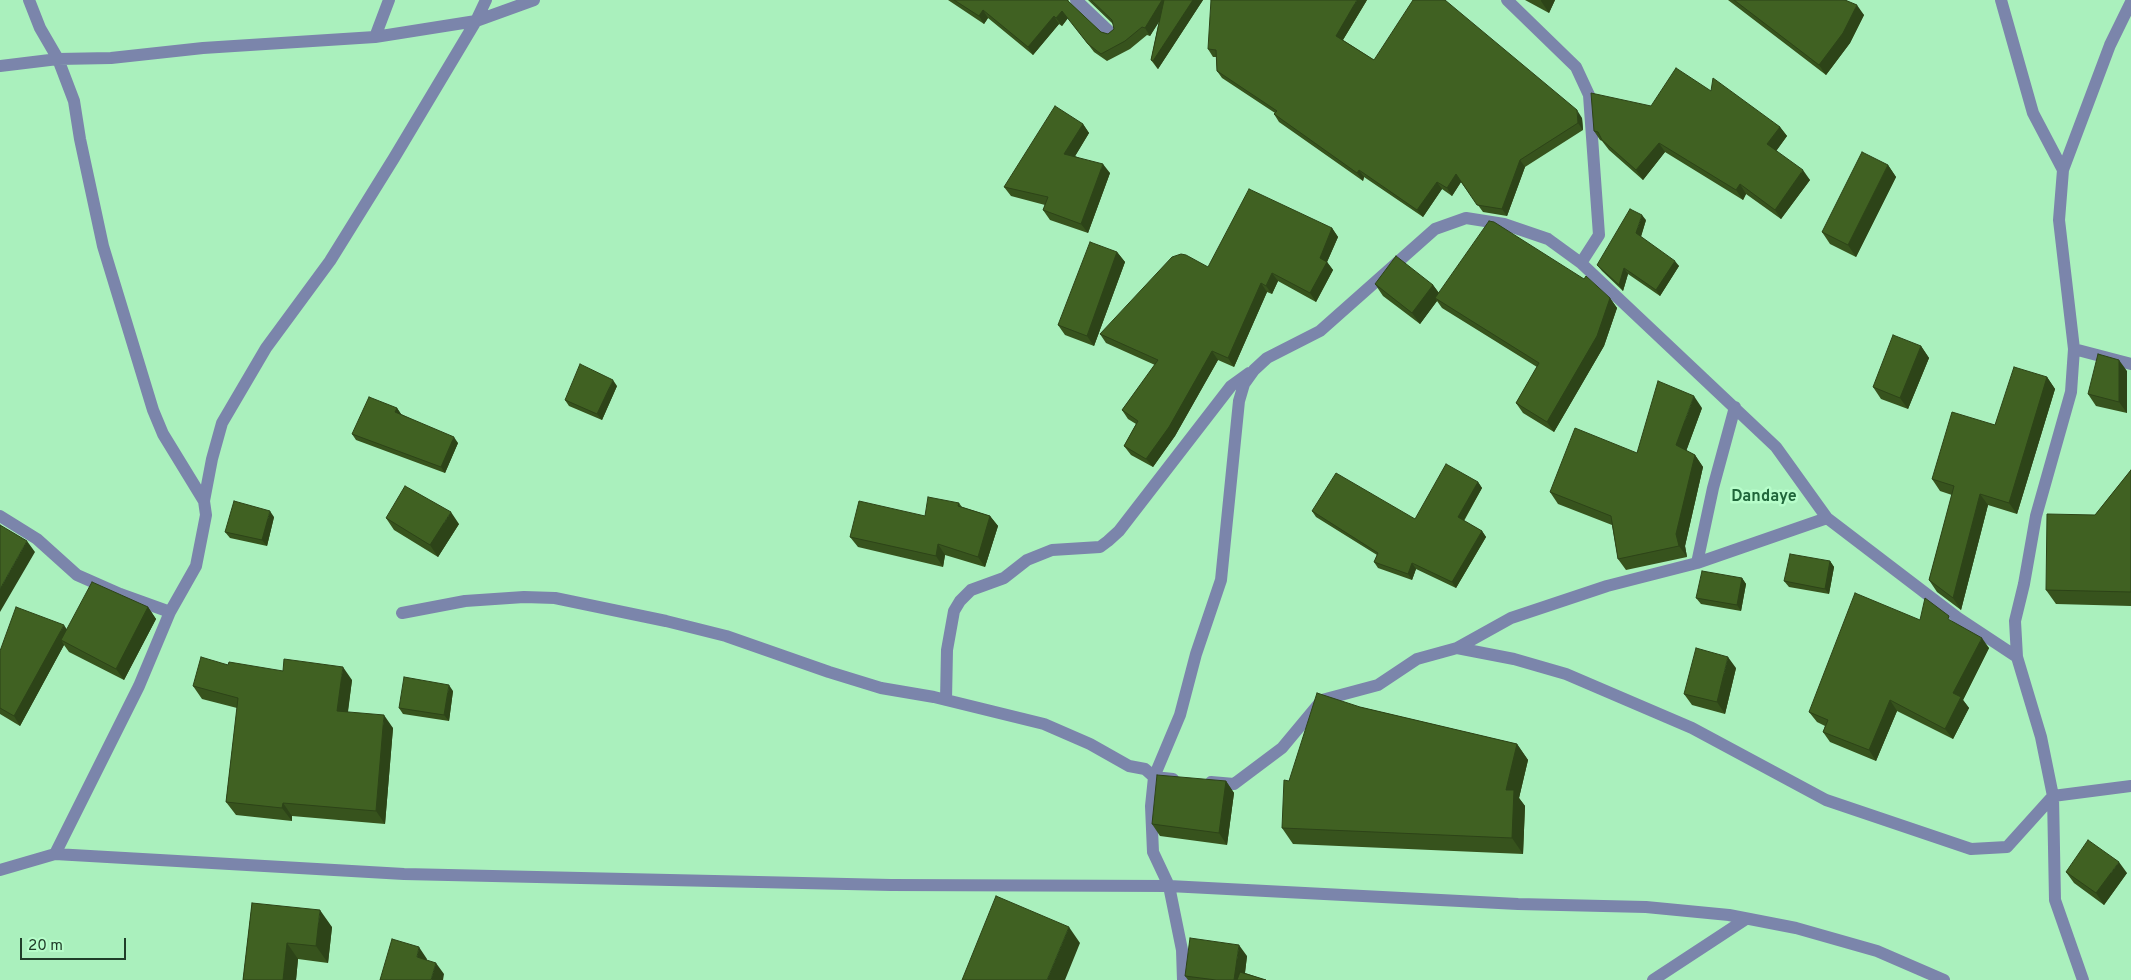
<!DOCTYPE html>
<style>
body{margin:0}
#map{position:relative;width:2131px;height:980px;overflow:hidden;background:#aaf0bd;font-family:Overpass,sans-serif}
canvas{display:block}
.scale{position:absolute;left:20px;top:938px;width:106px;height:22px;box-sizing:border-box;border:2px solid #203d29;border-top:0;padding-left:6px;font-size:15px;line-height:18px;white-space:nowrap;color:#203d29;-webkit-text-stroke:4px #b7fdca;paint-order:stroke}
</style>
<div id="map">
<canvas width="2131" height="980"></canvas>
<div class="scale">20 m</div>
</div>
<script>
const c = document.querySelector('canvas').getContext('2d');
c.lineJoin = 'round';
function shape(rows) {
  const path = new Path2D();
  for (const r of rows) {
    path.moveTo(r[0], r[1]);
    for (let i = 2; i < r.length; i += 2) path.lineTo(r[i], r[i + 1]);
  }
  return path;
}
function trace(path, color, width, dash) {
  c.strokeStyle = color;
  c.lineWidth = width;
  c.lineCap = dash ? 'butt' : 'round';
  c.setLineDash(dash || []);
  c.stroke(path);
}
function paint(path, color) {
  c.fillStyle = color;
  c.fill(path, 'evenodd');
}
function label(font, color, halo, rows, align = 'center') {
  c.font = font + ' Overpass,sans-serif';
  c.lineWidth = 5;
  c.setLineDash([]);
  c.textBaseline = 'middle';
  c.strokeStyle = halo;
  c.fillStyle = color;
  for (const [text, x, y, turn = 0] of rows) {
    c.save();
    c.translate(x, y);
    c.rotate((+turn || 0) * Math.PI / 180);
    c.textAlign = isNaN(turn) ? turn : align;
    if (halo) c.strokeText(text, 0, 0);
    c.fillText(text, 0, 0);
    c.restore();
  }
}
const minor = shape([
 [29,0,40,28,58,59,74,101,80,139,103,246,153,410,163,434,204,501],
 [1076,0,1112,34],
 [1507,0,1576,67,1589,95,1599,235,1581,263],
 [2001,0,2033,113,2063,170,2059,220,2074,349,2071,392,2036,516,2024,584,2015,621,2017,657,2041,737,2053,796,2055,900,2083,980],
 [375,37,389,0],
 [0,66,58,59,111,58,203,48,375,37,476,21,534,0],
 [2063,170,2110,45,2131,2],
 [2074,349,2131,364],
 [0,516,37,539,77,575,120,594,170,612],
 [1697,563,1713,488,1735,407],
 [402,613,465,601,524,597,555,598,666,621,726,636,829,672,881,688,934,697,1044,724,1090,744,1129,766,1145,769,1154,777,1173,779],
 [1457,648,1511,618,1607,586,1697,563,1827,518],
 [946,700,947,650,954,611,960,601,971,590,1004,578,1027,560,1052,550,1100,547,1108,541,1119,531,1231,386,1249,373],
 [1211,782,1234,784,1282,748,1322,700,1378,685,1417,659,1457,648,1514,659,1566,674,1692,728,1826,800,1971,849,2007,847,2053,796,2131,786],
 [55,854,139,686,170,612,196,566,206,515,204,501,212,459,222,423,266,348,330,261,394,158,476,21,486,0],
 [0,870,55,854,404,874,891,885,1169,886,1518,904,1646,907,1729,915,1796,928,1877,951,1944,980],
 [1183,980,1182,950,1169,886,1153,852,1151,806,1154,777,1180,715,1196,654,1221,580,1239,401,1244,384,1254,370,1267,358,1320,331,1435,229,1466,218,1504,224,1548,239,1581,263,1776,447,1827,518,1958,618,2017,657],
 [1653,980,1746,919]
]);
const wall = shape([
 [948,0,1069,0,1068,1,1101,32,1108,34,1114,29,1113,24,1088,0,1203,0,1158,69,1157,68,1151,60,1159,21,1150,36,1147,35,1130,49,1107,61,1094,52,1068,18,1062,26,1059,24,1033,55,988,18,984,24],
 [1367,0,1343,40,1374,60,1582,118,1583,130,1525,167,1507,216,1483,212,1461,182,1452,196,1442,189,1423,217,1364,177,1363,181,1279,122,1274,114,1275,113,1222,78,1217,71,1216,57,1213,57,1208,49],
 [1525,0,1555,0,1549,13],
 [1728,0,1845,0,1864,15,1850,43,1826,75],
 [1711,91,1780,127,1787,136,1776,151,1810,180,1781,219,1746,194,1743,200,1665,152,1643,180,1609,150,1602,141,1600,140,1594,131,1651,106],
 [1083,124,1089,133,1075,156,1110,173,1088,233,1050,220,1043,210,1045,205,1011,196,1004,187],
 [1888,165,1896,177,1856,257,1830,244,1822,232],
 [1646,220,1641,237,1679,266,1660,296,1628,274,1623,291,1602,271,1597,265],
 [1332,228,1338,237,1327,262,1333,270,1316,302,1278,281,1272,294,1267,292,1234,367,1218,360,1175,436,1153,467,1131,455,1124,446,1136,424,1128,419,1122,410,1155,365,1106,343,1100,334,1208,267],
 [1117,252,1125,262,1094,346,1065,335,1058,325],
 [1375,284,1433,285,1439,293,1610,298,1617,308,1604,346,1554,432,1523,413,1516,403,1537,367,1442,308,1437,301,1420,324,1383,296],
 [1921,346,1929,358,1908,409,1881,399,1873,387],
 [2127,371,2127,413,2096,406,2088,394],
 [2047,377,2055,389,2017,514,1988,505,1961,610,1937,592,1929,580,1952,495,1940,491,1932,479,1995,425],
 [617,386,602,420,569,406,565,400],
 [397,408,401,414,458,443,445,473,356,440,352,434],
 [1702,408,1686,451,1695,455,1703,467,1685,546,1687,557,1626,570,1618,559,1612,525,1558,504,1550,492,1637,453],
 [2131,470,2131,606,2056,604,2046,590,2095,515],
 [1478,482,1482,488,1464,521,1482,531,1486,537,1456,588,1416,569,1412,580,1378,568,1374,562,1377,555,1316,517,1312,511,1415,519],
 [959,503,962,507,990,516,998,526,985,567,945,555,943,567,858,547,850,537,925,516],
 [274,517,267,546,230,538,225,532],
 [386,518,459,524,438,557,394,530],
 [1830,561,1834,567,1829,594,1789,587,1784,581],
 [1742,578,1746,584,1741,611,1701,604,1696,598],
 [148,607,156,619,124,680,69,652,64,645,20,726,0,714,0,651,67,629],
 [1920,620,1953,622,1989,648,1963,700,1969,708,1953,739,1897,711,1876,761,1830,742,1823,732,1825,726,1817,722,1809,712],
 [1736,668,1725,714,1692,705,1684,694],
 [283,671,352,680,348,712,393,728,385,824,292,816,292,821,236,815,226,802,237,708,202,699,193,686],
 [453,691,449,721,403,714,399,708],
 [1360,707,1517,744,1528,760,1519,798,1525,806,1523,854,1293,844,1282,828,1289,781],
 [1226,781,1234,793,1227,845,1160,836,1152,824],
 [2066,872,2127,873,2104,905,2074,883],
 [252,903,332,927,328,963,298,959,296,980,243,980],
 [1247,956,1245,973,1266,980,1188,980,1185,976]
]);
const shadedWall = shape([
 [1162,0,1166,0,1170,5,1150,36,1145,28],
 [1193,0,1203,0,1158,69,1153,61],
 [1357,0,1367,0,1341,43,1336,36],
 [1541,0,1555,0,1549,13,1541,1],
 [1857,5,1864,15,1850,43,1826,75,1819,65],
 [983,10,988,18,984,24,979,16],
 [1062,11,1068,18,1062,26,1056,18],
 [1054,16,1059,24,1033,55,1028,47],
 [1577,110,1582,118,1583,130,1578,123],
 [1083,124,1089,133,1071,163,1064,154],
 [1780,127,1787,136,1774,154,1767,144],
 [1659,143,1665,152,1643,180,1636,170],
 [1520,160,1525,167,1507,216,1502,209],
 [1103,164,1110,173,1088,233,1081,224],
 [1888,165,1896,177,1856,257,1848,245],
 [1359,170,1364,177,1363,181,1357,173],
 [1803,170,1810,180,1781,219,1775,210],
 [1456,174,1461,182,1452,196,1447,188],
 [1437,182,1442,189,1423,217,1417,210],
 [1740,184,1746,194,1743,200,1736,190],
 [1642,215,1646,220,1640,239,1636,233],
 [1332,228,1338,237,1327,262,1333,270,1316,302,1310,293,1320,258],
 [1117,252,1125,262,1094,346,1087,336],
 [1675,261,1679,266,1660,296,1656,290],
 [1624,268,1628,274,1623,291,1619,285],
 [1272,273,1278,281,1272,294,1266,286],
 [1261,283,1267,292,1234,367,1228,358],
 [1433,285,1441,296,1435,298,1437,301,1420,324,1412,313],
 [1610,298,1617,308,1604,346,1554,432,1547,422],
 [1921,346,1929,358,1908,409,1900,398],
 [1212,351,1218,360,1175,436,1153,467,1146,459],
 [2119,360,2127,371,2127,413,2119,402],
 [2047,377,2055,389,2017,514,2009,503],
 [613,380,617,386,602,420,597,414],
 [1694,396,1702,408,1684,457,1676,445],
 [397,408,401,414,399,418,395,412],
 [454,437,458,443,445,473,441,467],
 [1695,455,1703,467,1685,546,1687,557,1679,546,1676,534],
 [1478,482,1482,488,1462,523,1458,517],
 [1980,494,1988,505,1961,610,1953,598],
 [270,511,274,517,267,546,262,540],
 [451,512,459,524,438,557,430,545],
 [990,516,998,526,985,567,978,557],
 [1482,531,1486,537,1456,588,1452,582],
 [27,541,35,552,0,612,0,589],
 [938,544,945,555,943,567,936,556],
 [1830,561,1834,567,1829,594,1825,589],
 [1412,563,1416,569,1412,580,1408,574],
 [1742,578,1746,584,1741,611,1737,605],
 [148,607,156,619,124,680,116,669],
 [64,625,70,634,61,640,64,645,20,726,14,716],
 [1982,638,1989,648,1963,700,1969,708,1953,739,1945,729,1953,693],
 [1728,657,1736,668,1725,714,1717,702],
 [343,667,352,680,346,724,337,711],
 [449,685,453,691,449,721,444,715],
 [1890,700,1897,711,1876,761,1869,750],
 [384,715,393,728,385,824,376,811],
 [1517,744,1528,760,1519,798,1525,806,1523,854,1512,838,1506,790],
 [1226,781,1234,793,1227,845,1219,833],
 [283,803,292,816,292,821,282,808],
 [2119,862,2127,873,2104,905,2096,893],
 [320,910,332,927,328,963,316,946],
 [1069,927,1080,943,1065,980,1047,980],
 [287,943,298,959,296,980,283,980],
 [1239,945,1247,956,1244,980,1234,980],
 [419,947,427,959,425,968,417,957],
 [436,963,444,974,443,980,431,980]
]);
const building = shape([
 [954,0,1067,0,1101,32,1108,34,1114,29,1112,20,1091,0,1162,0,1145,28,1142,27,1125,41,1101,54,1088,44,1062,11,1056,18,1054,16,1028,47,983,10,979,16,954,0],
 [1164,0,1193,0,1153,61,1151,60,1164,0],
 [1211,0,1357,0,1336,36,1374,60,1413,0,1445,0,1577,110,1578,123,1520,160,1502,209,1477,205,1456,174,1447,188,1437,182,1417,210,1359,170,1357,173,1274,114,1277,111,1217,71,1216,50,1208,49,1211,0],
 [1734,0,1845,0,1857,5,1843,33,1819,65,1734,0],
 [1676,68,1711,91,1713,78,1780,127,1767,144,1803,170,1775,210,1740,184,1736,190,1659,143,1636,170,1602,140,1598,132,1594,131,1591,93,1651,106,1676,68],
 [1055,106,1083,124,1064,154,1103,164,1081,224,1043,210,1048,197,1004,187,1055,106],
 [1862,152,1888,165,1848,245,1822,232,1862,152],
 [1249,189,1332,228,1320,258,1327,262,1310,293,1272,273,1266,286,1261,283,1228,358,1212,351,1169,427,1146,459,1124,446,1138,421,1122,410,1158,360,1100,334,1172,257,1181,254,1186,255,1208,267,1249,189],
 [1630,209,1642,215,1636,233,1675,261,1656,290,1624,268,1619,285,1597,265,1630,209],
 [1489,221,1494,222,1584,279,1586,276,1610,298,1597,336,1547,422,1516,403,1539,363,1435,298,1489,221],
 [1090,242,1117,252,1087,336,1058,325,1090,242],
 [1396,256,1433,285,1412,313,1375,284,1396,256],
 [1893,335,1921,346,1900,398,1873,387,1893,335],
 [2098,354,2119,360,2119,402,2088,394,2098,354],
 [580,364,613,380,597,414,565,400,580,364],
 [2014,367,2047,377,2009,503,1980,494,1953,598,1929,580,1954,486,1932,479,1952,412,1995,425,2014,367],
 [1658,381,1694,396,1676,445,1695,455,1676,534,1679,546,1618,559,1611,516,1550,492,1575,428,1637,453,1658,381],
 [369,397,397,408,395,412,454,437,441,467,352,434,369,397],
 [1446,464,1478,482,1458,517,1482,531,1452,582,1412,563,1408,574,1374,562,1378,553,1312,511,1336,473,1415,519,1446,464],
 [2131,470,2131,592,2046,590,2047,514,2095,515,2131,470],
 [405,486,451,512,430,545,386,518,405,486],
 [928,497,959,503,958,506,990,516,978,557,938,544,936,556,850,537,859,501,925,516,928,497],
 [234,501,270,511,262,540,225,532,234,501],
 [0,525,27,541,0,589,0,525],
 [1790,554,1830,561,1825,589,1784,581,1790,554],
 [1702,571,1742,578,1737,605,1696,598,1702,571],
 [92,582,148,607,116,669,61,640,92,582],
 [1855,593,1920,620,1925,598,1949,616,1948,619,1982,638,1953,693,1961,697,1945,729,1890,700,1869,750,1823,732,1828,720,1809,712,1855,593],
 [16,607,64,625,14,716,0,708,0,651,16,607],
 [1696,648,1728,657,1717,702,1684,694,1696,648],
 [201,657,228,665,229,662,283,671,284,659,343,667,337,711,384,715,376,811,283,803,282,808,226,802,238,698,193,686,201,657],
 [404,677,449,685,444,715,399,708,404,677],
 [1317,693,1360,707,1517,744,1506,790,1514,790,1512,838,1282,828,1284,780,1289,781,1317,693],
 [1157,775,1226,781,1219,833,1152,824,1157,775],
 [2088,840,2119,862,2096,893,2066,872,2088,840],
 [996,896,1069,927,1047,980,962,980,996,896],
 [252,903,320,910,316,946,287,943,283,980,243,980,252,903],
 [1190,938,1239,945,1234,980,1216,980,1185,976,1190,938],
 [392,939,419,947,417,957,436,963,431,980,380,980,392,939],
 [1240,972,1266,980,1237,980,1240,972]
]);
const quarterNames = [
 ["Dandaye",1764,498]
];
trace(minor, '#7b85ab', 12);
paint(wall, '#37531d');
paint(shadedWall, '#2d4418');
paint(building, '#406122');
trace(building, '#2d4418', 1);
label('bold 16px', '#20663a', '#b7fdca', quarterNames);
</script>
